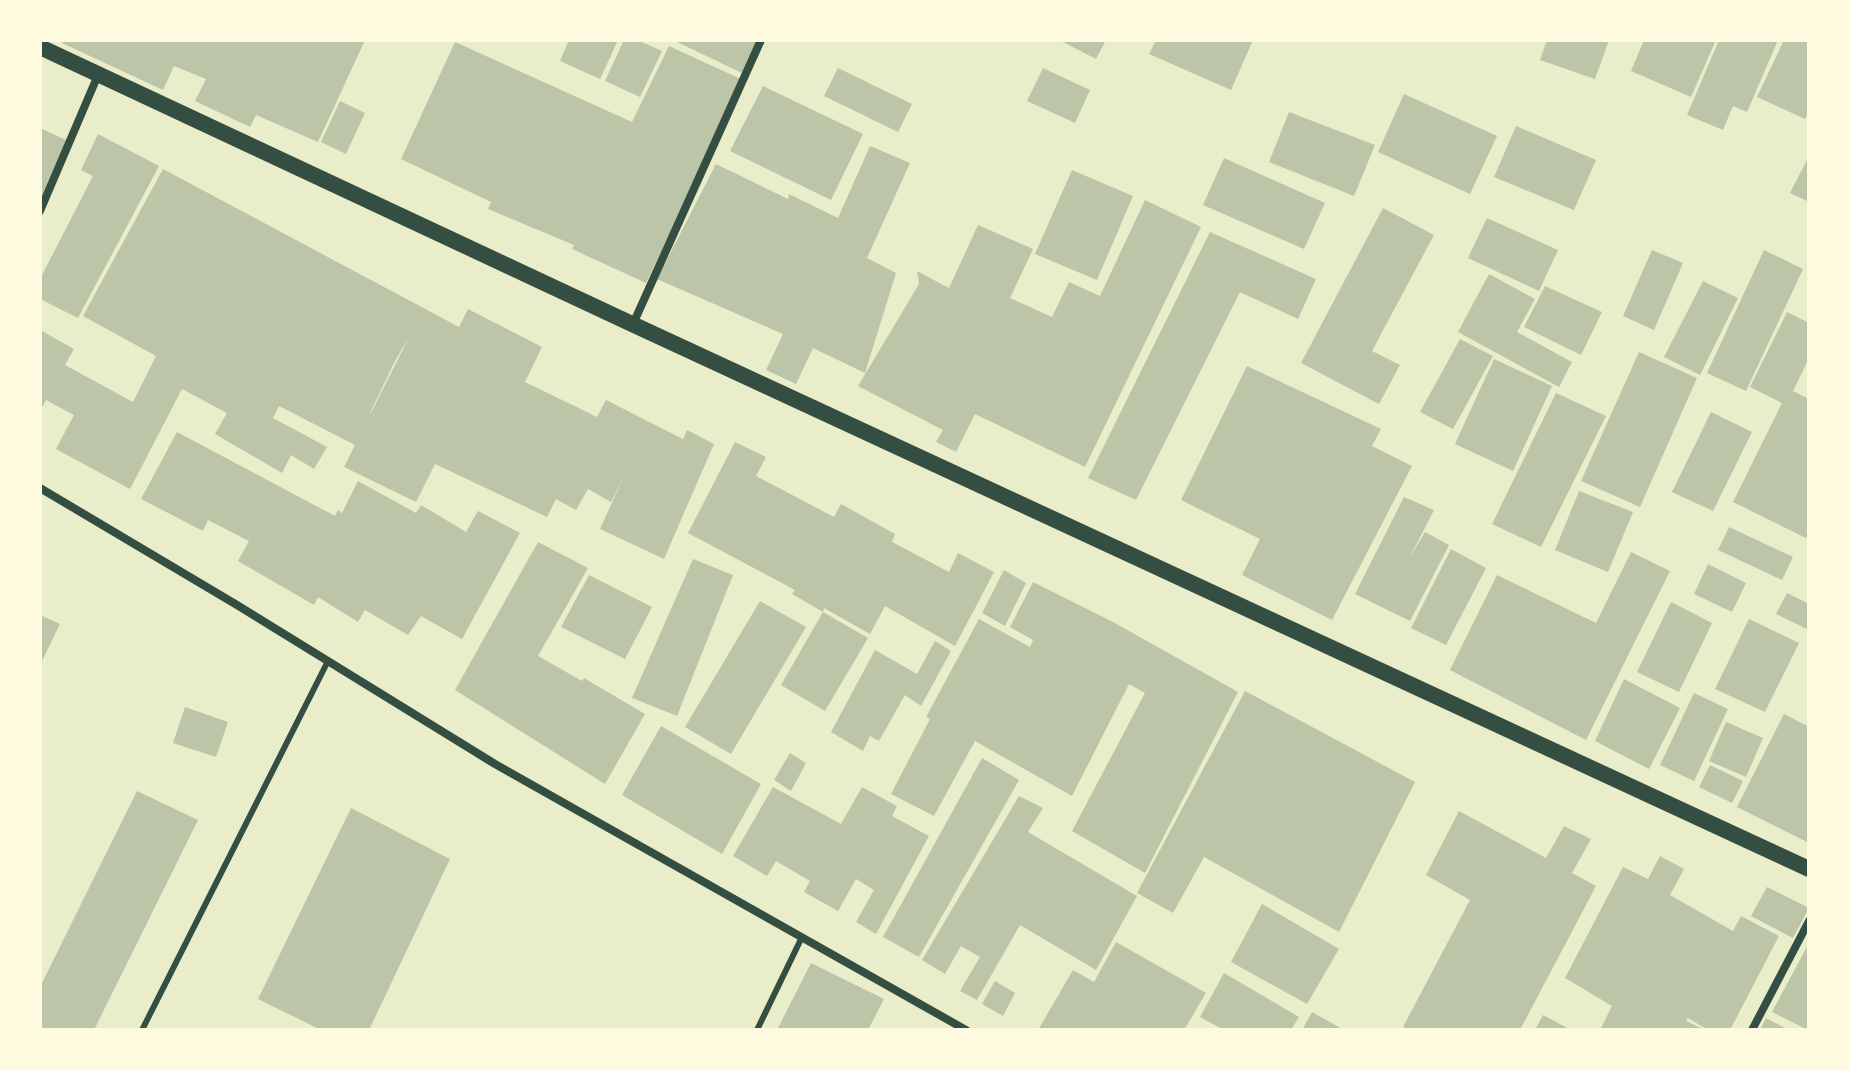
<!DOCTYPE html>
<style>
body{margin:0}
#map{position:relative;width:1849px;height:1070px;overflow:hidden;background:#e9edc9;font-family:"Nunito Sans",sans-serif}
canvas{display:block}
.frame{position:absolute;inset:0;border:42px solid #fefae0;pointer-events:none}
</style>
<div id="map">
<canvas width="1849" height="1070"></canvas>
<div class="frame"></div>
</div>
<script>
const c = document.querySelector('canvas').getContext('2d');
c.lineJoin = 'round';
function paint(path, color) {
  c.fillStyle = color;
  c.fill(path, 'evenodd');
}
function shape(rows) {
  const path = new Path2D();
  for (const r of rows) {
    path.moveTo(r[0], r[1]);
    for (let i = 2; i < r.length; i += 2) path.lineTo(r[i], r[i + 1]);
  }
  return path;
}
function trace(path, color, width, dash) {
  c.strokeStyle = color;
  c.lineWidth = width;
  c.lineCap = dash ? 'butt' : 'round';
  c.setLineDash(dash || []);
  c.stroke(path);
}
const building = shape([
 [64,40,365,40,318,142,256,115,250,127,195,101,206,79,174,66,163,90,62,43],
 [569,40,618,40,600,79,560,61],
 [624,40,637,40,662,51,640,97,605,81],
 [673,40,759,40,742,73],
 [1059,40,1106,40,1096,59],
 [1156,40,1253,40,1231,90,1149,54],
 [1547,40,1609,40,1595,79,1540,60],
 [1644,40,1716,40,1691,97,1631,71],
 [1719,40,1778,40,1747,112,1733,106,1723,130,1687,115],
 [1784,40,1809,40,1809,110,1805,119,1757,97],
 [455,42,632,122,669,46,743,80,646,283,572,249,574,245,488,209,491,202,401,159],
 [838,68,912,104,898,132,824,96],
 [1043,68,1090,90,1075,123,1027,101],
 [763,86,863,134,831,200,730,151],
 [1404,94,1497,136,1470,194,1378,152],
 [340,101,365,113,346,154,321,142],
 [1289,112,1375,145,1354,196,1269,162],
 [1516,126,1596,160,1574,210,1494,177],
 [40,128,68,141,40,203],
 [98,134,159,166,78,318,40,299,40,279,93,176,81,170],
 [870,146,910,163,867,258,896,273,865,373,813,348,796,384,766,370,783,334,657,279,716,164,788,199,789,194,838,218],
 [1809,156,1809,202,1790,193],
 [1224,158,1325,203,1304,249,1203,205],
 [163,169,459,327,468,309,542,347,525,382,597,417,606,400,683,439,687,430,714,444,664,559,600,529,624,476,611,502,588,489,576,510,556,499,547,517,435,464,416,502,344,467,355,445,279,406,273,418,327,447,314,469,291,455,282,473,215,434,227,413,182,389,130,489,56,449,74,415,46,400,40,411,40,330,74,349,65,365,133,402,156,356,83,316],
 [409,337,371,413,370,413,395,361],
 [1072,170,1133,196,1097,280,1035,254],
 [1145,200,1201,227,1085,467,975,414,956,452,936,442,943,430,858,386,919,284,917,271,949,288,978,225,1033,249,1010,298,1052,317,1069,282,1100,296],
 [1383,208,1434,235,1372,351,1400,365,1379,404,1301,363],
 [1487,218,1558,250,1539,291,1468,258],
 [1210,232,1316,279,1298,319,1240,292,1136,500,1088,478],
 [1652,250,1683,263,1654,330,1623,316],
 [1764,250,1803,269,1746,391,1707,373],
 [1489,274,1535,299,1517,332,1572,362,1559,387,1458,332],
 [1703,281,1738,298,1700,375,1664,357],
 [1545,286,1602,312,1581,355,1524,327],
 [1787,312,1809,323,1809,358,1793,391,1809,399,1809,532,1806,538,1733,502,1782,403,1750,387],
 [1460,339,1493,356,1453,429,1420,412],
 [1639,352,1697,378,1640,507,1581,481],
 [1494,359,1552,386,1513,471,1455,444],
 [1247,366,1381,429,1372,446,1412,466,1332,620,1242,575,1260,539,1181,500],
 [1556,393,1606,416,1541,547,1492,524],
 [1711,412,1752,432,1713,511,1672,492],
 [177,432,335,516,338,510,342,513,358,481,416,513,421,505,466,532,478,511,520,533,462,639,421,616,408,635,365,610,358,622,318,597,314,605,238,561,249,541,208,520,203,531,141,499],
 [735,442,766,457,756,476,834,517,841,504,895,534,892,542,949,572,958,553,994,572,955,646,885,606,870,634,824,608,823,612,792,594,795,590,688,533],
 [1579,491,1633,512,1608,572,1555,550],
 [1404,497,1434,510,1409,559,1425,532,1449,545,1410,621,1355,594],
 [1729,527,1793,557,1782,580,1718,550],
 [538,542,588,568,538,656,582,681,584,678,645,714,605,784,455,690],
 [1451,549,1486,568,1446,645,1411,628],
 [1631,552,1670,571,1586,740,1450,670,1497,575,1596,623],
 [693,559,733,575,677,716,632,698],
 [1708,564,1746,583,1732,612,1694,594],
 [1004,570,1026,583,1005,626,982,613],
 [589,575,652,607,625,659,561,627],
 [1033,582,1113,622,1238,692,1145,873,1072,831,1145,693,1129,684,1072,796,975,741,934,816,891,794,930,719,926,717,979,619,1030,647,1033,640,1010,627],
 [1787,593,1809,604,1809,630,1776,614],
 [760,601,806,627,731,754,685,727],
 [1671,602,1712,623,1679,692,1637,672],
 [823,612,868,638,825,711,781,685],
 [40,615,60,624,40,665],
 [1749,619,1799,643,1765,712,1715,689],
 [935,641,951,651,921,706,905,695,879,741,870,736,863,751,831,732,875,650,917,674],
 [1624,679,1680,708,1649,769,1595,741],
 [1245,691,1415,782,1339,932,1204,857,1173,913,1137,893],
 [1694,693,1728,709,1694,781,1660,765],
 [185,707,228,722,216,757,173,743],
 [1784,714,1809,727,1809,843,1737,807],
 [1726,722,1763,738,1746,777,1709,761],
 [661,726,761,784,722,854,622,795],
 [790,753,806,763,791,791,774,780],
 [982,758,1019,780,919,957,883,937],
 [1710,765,1743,781,1732,803,1699,787],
 [773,787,841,824,862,787,897,806,892,816,929,836,876,934,856,922,874,890,856,879,838,911,804,892,810,881,776,861,767,876,733,856],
 [137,791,198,820,94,1030,40,1030,40,987],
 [1019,796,1043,808,1028,832,1137,896,1096,970,1020,925,977,1000,960,991,980,957,961,946,945,974,922,960],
 [351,808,450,859,369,1030,321,1030,258,999],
 [1459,811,1546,858,1564,826,1591,839,1572,873,1596,886,1520,1030,1408,1030,1403,1027,1470,900,1426,875],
 [1660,856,1684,869,1670,895,1733,931,1741,916,1779,936,1730,1030,1708,1030,1688,1018,1686,1021,1705,1030,1600,1030,1612,1006,1565,978,1623,867,1648,879],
 [1767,887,1809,908,1793,938,1751,916],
 [1262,904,1339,949,1307,1004,1231,962],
 [1116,942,1206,993,1184,1030,1038,1030,1073,970,1094,982],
 [1809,943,1809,1030,1808,1030,1772,1012],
 [811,963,884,999,868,1030,777,1030],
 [1224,973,1299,1017,1291,1030,1224,1030,1200,1017],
 [995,981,1015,993,1003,1016,982,1004],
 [1312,1012,1344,1030,1302,1030],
 [1543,1015,1571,1030,1535,1030],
 [1766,1018,1789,1030,1760,1030]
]);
const service = shape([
 [142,1030,328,661],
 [757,1030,802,937]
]);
const minor = shape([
 [40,211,98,75],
 [633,324,761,40],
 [40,488,237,605,495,764,966,1030],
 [1752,1030,1809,921]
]);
const secondary = shape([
 [40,47,632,324,1809,869]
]);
paint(building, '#bcc5a7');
trace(service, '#344e41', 6);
trace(minor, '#344e41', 8);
trace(secondary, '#344e41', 16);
</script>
